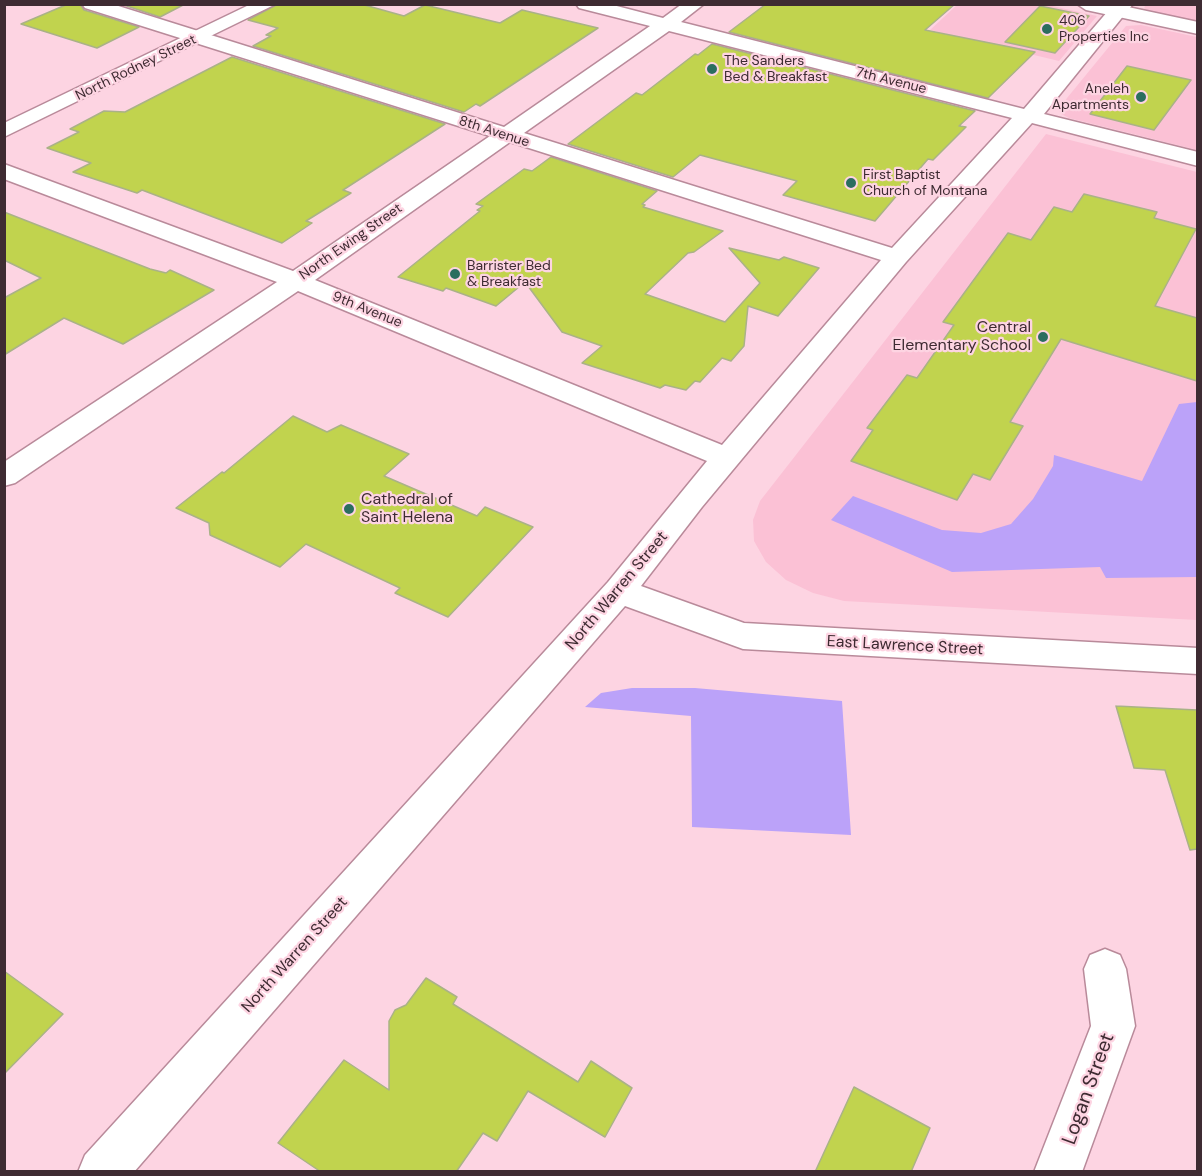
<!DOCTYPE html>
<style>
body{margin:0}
#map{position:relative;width:1202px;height:1176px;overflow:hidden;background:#fdd4e2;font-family:"DM Sans",sans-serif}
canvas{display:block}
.frame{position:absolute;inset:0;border:6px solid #3e2b32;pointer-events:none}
</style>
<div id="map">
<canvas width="1202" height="1176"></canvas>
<div class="frame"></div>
</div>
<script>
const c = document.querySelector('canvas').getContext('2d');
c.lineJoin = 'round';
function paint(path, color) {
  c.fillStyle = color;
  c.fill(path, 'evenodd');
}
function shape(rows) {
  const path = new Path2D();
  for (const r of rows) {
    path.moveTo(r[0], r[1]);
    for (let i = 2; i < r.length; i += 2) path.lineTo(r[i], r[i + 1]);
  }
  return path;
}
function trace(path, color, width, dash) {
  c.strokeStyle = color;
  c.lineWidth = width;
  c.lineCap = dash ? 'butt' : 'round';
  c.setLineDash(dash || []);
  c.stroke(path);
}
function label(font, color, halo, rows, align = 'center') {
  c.font = font + ' "DM Sans",sans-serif';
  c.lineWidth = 4.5;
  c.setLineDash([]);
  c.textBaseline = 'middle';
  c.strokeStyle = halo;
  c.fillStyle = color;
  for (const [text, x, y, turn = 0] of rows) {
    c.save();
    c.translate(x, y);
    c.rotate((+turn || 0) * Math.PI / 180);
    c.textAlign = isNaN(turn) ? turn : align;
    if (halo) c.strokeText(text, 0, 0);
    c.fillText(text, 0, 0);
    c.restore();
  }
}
const built = shape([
 [957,5,1048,5,1097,16,1059,61,930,30],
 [1145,5,1197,5,1197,23,1144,10],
 [1141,25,1197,37,1197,150,1069,118,1061,114,1058,109,1126,26],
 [1046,134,1197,172,1197,620,844,601,813,593,786,580,766,562,754,541,753,520,760,501]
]);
const green = shape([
 [1197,402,1197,577,1106,578,1100,567,952,572,831,520,853,496,942,530,981,533,1011,524,1033,499,1053,466,1054,455,1142,481,1179,404],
 [632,688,695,688,842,701,851,835,692,827,691,716,585,707,601,693]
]);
const building = shape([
 [68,4,80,4,84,10,139,27,97,48,21,24,68,4],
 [121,4,185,4,160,17,121,4],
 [278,4,361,4,404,16,425,5,500,23,522,10,598,28,480,106,476,104,464,112,253,46,271,36,266,35,278,28,248,20,278,4],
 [766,4,955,4,925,30,1035,52,988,98,729,32,766,4],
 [1040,6,1089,16,1055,53,1005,42,1040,6],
 [712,44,975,111,959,126,966,127,933,160,928,159,875,221,783,195,797,181,700,155,673,177,568,144,636,93,642,95,695,54,698,55,712,44],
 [232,57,445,124,343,190,351,193,306,221,312,223,282,243,142,190,137,193,73,172,91,163,47,148,79,132,70,129,104,111,125,112,232,57],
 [1127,66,1191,80,1154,130,1090,114,1127,66],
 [551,157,657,191,642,204,645,205,643,207,723,231,694,252,688,253,645,294,725,322,760,283,729,248,779,260,784,257,819,268,778,316,748,306,744,346,731,361,722,358,700,382,695,381,686,390,665,385,660,388,582,363,602,346,562,332,525,282,496,306,446,288,443,291,398,277,480,211,477,210,483,206,476,204,524,169,532,171,551,157],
 [1084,194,1157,212,1154,218,1196,229,1155,306,1197,318,1197,381,1061,339,1010,422,1023,426,990,480,973,474,957,500,851,461,873,430,867,428,907,375,917,378,954,325,943,322,1008,233,1031,240,1054,207,1072,212,1084,194],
 [4,212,150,269,166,273,170,270,214,290,123,344,64,318,4,355,4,298,41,278,4,260,4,212],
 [293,416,327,432,341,425,409,454,384,476,477,516,485,507,533,527,448,617,395,593,400,588,306,544,280,567,210,535,209,523,176,508,222,472,224,473,293,416],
 [1116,706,1197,710,1197,849,1190,850,1165,770,1134,768,1116,706],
 [4,971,63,1014,4,1074,4,971],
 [426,978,457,997,453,1004,578,1082,591,1061,632,1088,605,1137,528,1091,497,1141,483,1133,456,1172,321,1172,278,1143,344,1060,389,1090,389,1021,395,1010,406,1005,426,978],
 [854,1087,930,1128,911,1172,815,1172,854,1087]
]);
const street = shape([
 [82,4,112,4,504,127,650,26,579,8,576,4,609,4,663,18,682,4,704,4,681,22,1024,109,1114,4,1133,4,1044,114,1198,152,1198,166,1032,123,906,262,702,507,641,586,744,623,1198,648,1198,674,743,649,625,606,134,1172,78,1172,85,1155,608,582,707,461,298,291,15,483,4,486,4,462,277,282,4,179,4,164,293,271,490,136,85,8,82,4],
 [669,31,1012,118,892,248,524,133,669,31],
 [510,142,881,260,722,445,315,280,510,142],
 [1105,949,1120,955,1126,969,1135,1026,1082,1172,1034,1172,1091,1026,1084,969,1090,955,1105,949]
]);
const secondary = shape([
 [251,4,276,4,4,137,4,123,251,4],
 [1077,4,1114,4,1198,22,1198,34,1086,10,1077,4]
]);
const markers = [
 [1047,29,6,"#2b6e5f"],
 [712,69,6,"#2b6e5f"],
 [1141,97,6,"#2b6e5f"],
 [851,183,6,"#2b6e5f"],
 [455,274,6,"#2b6e5f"],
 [1043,337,6,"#2b6e5f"],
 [349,509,6,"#2b6e5f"]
];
const farPoinames = [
 ["406",1059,21],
 ["Properties Inc",1059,37],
 ["The Sanders",724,61],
 ["Bed & Breakfast",724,77],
 ["Aneleh",1129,89,"right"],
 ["Apartments",1129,105,"right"],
 ["First Baptist",863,175],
 ["Church of Montana",863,191],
 ["Barrister Bed",467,266],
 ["& Breakfast",467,282]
];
const farStreetnames = [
 ["North Rodney Street",136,68,-26],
 ["7th Avenue",891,81,14],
 ["8th Avenue",494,132,18],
 ["North Ewing Street",351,242,-35],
 ["9th Avenue",367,310,22]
];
const poiNames = [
 ["Central",1031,328],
 ["Elementary School",1031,346],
 ["Cathedral of",361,500,"left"],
 ["Saint Helena",361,518,"left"]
];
const streetNames = [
 ["North Warren Street",617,591,-50],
 ["East Lawrence Street",905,646,3],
 ["North Warren Street",295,955,-48]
];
const nearStreetnames = [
 ["Logan Street",1089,1089,-70]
];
paint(built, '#fbc1d5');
paint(green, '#bba2f9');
paint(building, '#c1d34e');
trace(building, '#aab287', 1.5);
trace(street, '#b98a9a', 3);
trace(secondary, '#b98a9a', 3);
paint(street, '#fff');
paint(secondary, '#fff');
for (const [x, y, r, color] of markers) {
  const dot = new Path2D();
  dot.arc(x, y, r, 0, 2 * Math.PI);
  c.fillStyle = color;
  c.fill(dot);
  trace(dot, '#fdd4e2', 2);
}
label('14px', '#3e2b32', '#fdd4e2', farPoinames, 'left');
label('14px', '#3e2b32', '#fdd4e2', farStreetnames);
label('16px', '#3e2b32', '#fdd4e2', poiNames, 'right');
label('16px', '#3e2b32', '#fdd4e2', streetNames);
label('20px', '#3e2b32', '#fdd4e2', nearStreetnames);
</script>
